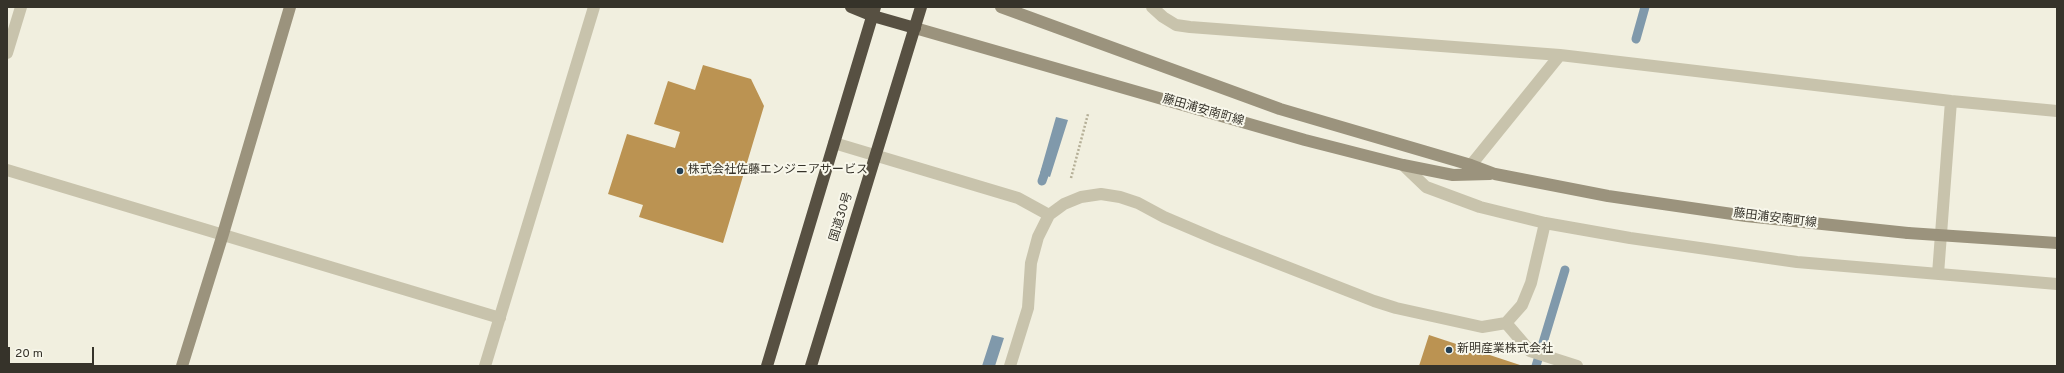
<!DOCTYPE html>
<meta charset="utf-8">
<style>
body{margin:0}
#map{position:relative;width:2064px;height:373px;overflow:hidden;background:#f1efdf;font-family:Overpass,sans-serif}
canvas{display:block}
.frame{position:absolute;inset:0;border:8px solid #36332a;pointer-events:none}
.scale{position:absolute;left:8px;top:347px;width:86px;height:18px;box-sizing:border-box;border:2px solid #36332a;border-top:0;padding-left:5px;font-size:12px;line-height:14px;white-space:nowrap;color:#36332a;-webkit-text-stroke:3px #f8f7eb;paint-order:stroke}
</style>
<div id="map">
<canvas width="2064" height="373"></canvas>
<div class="frame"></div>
<div class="scale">20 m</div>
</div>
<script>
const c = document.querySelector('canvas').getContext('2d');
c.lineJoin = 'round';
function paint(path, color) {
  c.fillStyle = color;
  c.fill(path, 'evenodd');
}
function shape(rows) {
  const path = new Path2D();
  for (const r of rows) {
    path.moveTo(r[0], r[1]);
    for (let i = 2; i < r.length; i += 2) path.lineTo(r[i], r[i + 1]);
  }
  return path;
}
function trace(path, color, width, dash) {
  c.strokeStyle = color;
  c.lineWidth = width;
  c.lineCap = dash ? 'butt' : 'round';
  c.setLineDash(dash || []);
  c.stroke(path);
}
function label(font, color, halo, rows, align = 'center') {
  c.font = font + ' Overpass,"Noto Sans JP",sans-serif';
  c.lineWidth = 4;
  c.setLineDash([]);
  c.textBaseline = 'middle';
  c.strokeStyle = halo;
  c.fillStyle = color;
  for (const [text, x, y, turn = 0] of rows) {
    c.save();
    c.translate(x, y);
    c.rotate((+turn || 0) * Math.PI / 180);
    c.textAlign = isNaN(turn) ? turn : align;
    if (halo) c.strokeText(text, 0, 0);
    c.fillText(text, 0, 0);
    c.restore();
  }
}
const water = shape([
 [1056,117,1068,120,1050,177,1040,173],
 [992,335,1004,338,995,366,982,366]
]);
const stream = shape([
 [1636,39,1645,7],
 [1042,181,1048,164],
 [1536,366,1565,270]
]);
const building = shape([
 [703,65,751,79,764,106,723,243,639,217,643,205,608,194,627,134,675,148,680,132,654,124,668,81,695,90],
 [1429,335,1520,365,1520,366,1419,366]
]);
const path = shape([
 [1071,178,1088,114]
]);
const street = shape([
 [1152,7,1163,17,1176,25,1190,27,1560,55,1951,101,2057,111],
 [7,53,21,7],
 [834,143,1018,198,1049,215],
 [1403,165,1426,187,1480,207,1545,223,1630,238,1797,262,2057,284],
 [1471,165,1560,55],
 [7,170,500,318],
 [1938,274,1951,101],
 [1506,323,1530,351,1577,366],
 [485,366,594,7],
 [1010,366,1028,308,1031,263,1038,237,1049,215,1064,204,1081,197,1101,194,1120,197,1138,203,1164,217,1218,240,1374,301,1396,308,1482,327,1506,323,1522,305,1531,283,1545,223]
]);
const secondary = shape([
 [1001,7,1280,109,1471,165,1495,174,1608,196,1746,216,1908,233],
 [915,28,1305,140,1403,165,1453,175,1490,174],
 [182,366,223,234,290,7]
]);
const highway = shape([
 [851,7,873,16,915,28],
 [767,366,875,7],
 [811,366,921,7]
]);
const secondaryBridge = shape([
 [1908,233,2057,243]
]);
const markers = [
 [680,171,4,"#233f54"],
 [1449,350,4,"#233f54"]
];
const streetNames = [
 ["藤田浦安南町線",1203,111,16],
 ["国道30号",842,217,-73],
 ["藤田浦安南町線",1775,219,7]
];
const poiNames = [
 ["株式会社佐藤エンジニアサービス",688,171],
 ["新明産業株式会社",1457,350]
];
paint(water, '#8099ab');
trace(stream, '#8099ab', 9);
paint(building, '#bb9352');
trace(path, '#b4ae96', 2.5, [2, 2]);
trace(street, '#c8c3ac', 12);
trace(secondary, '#9b937d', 12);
trace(highway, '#575042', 12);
trace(secondaryBridge, '#9b937d', 12);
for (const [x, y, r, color] of markers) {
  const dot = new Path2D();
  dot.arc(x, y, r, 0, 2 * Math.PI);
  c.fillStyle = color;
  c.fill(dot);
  trace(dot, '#f8f7eb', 1.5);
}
label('12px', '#36332a', '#f8f7eb', streetNames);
label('12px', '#36332a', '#f8f7eb', poiNames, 'left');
</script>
